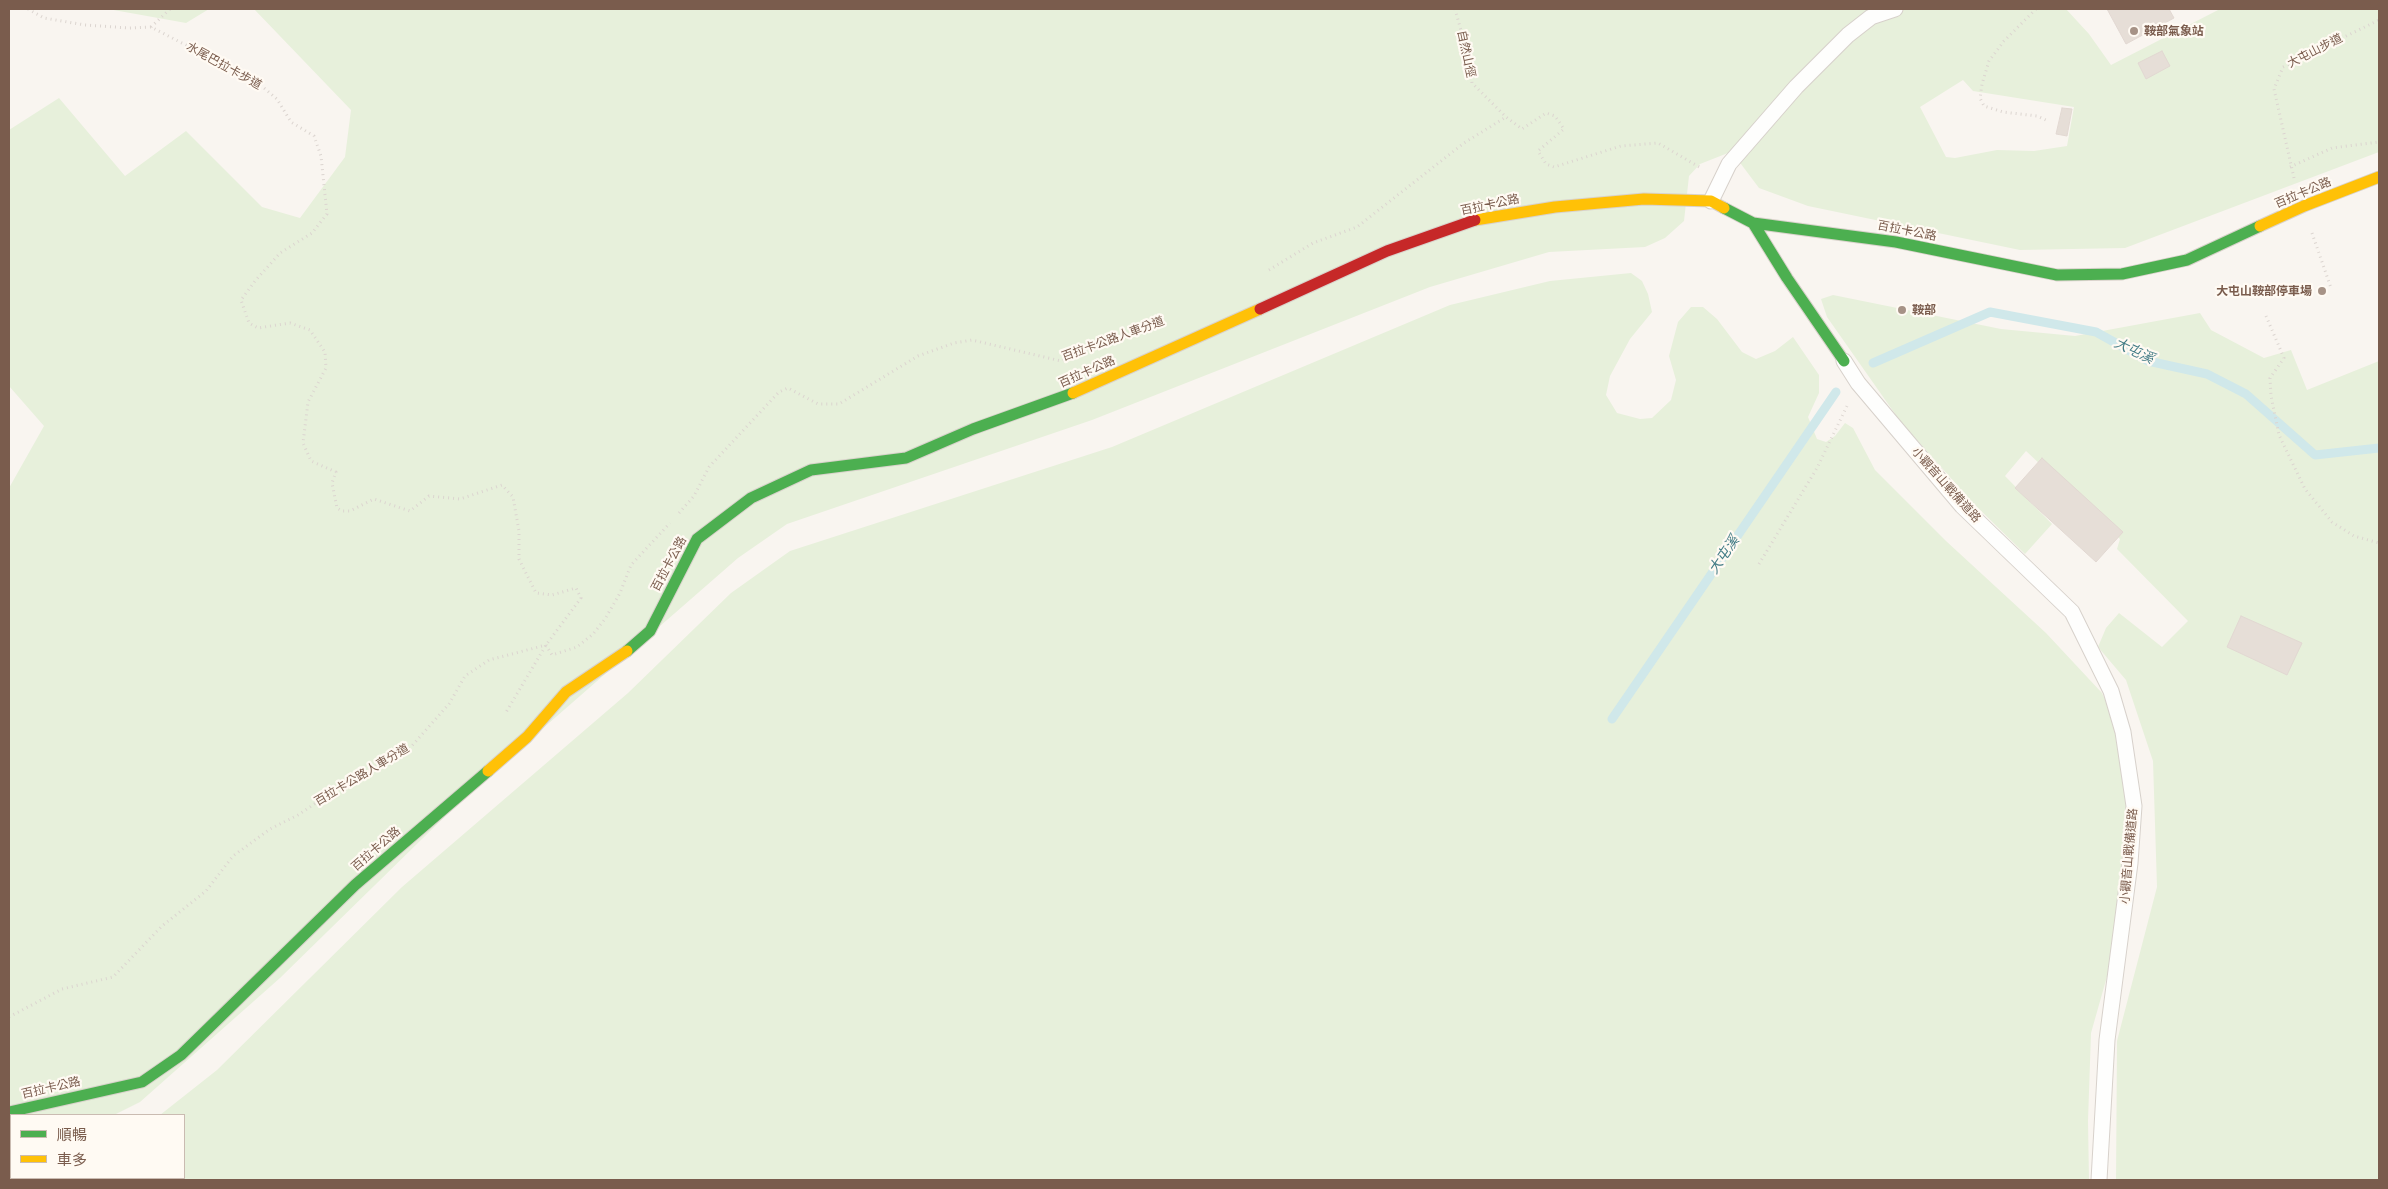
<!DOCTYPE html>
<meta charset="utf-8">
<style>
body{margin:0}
#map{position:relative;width:2388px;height:1189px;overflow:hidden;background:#f9f5f0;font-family:Mulish,"Noto Sans TC",sans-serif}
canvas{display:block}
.frame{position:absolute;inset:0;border:10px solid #7a5c4d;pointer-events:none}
.legend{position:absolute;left:10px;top:1114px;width:175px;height:65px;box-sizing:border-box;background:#fffaf3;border:1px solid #cabbb1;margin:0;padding:6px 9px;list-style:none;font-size:15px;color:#7a5c4d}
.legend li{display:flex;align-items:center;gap:10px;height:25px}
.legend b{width:25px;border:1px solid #cabbb1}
</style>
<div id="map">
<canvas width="2388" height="1189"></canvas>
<div class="frame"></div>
<ul class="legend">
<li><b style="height:6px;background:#4caf50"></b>順暢</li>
<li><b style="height:6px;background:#ffc107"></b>車多</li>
</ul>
</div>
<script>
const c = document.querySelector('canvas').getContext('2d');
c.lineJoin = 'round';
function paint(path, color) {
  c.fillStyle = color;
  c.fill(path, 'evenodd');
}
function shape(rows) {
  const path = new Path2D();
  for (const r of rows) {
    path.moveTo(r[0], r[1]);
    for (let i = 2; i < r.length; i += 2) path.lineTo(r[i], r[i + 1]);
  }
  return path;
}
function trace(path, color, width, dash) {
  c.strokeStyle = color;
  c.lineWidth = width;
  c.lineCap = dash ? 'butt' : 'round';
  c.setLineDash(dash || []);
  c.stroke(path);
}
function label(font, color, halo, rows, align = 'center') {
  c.font = font + ' Mulish,"Noto Sans TC",sans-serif';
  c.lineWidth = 4.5;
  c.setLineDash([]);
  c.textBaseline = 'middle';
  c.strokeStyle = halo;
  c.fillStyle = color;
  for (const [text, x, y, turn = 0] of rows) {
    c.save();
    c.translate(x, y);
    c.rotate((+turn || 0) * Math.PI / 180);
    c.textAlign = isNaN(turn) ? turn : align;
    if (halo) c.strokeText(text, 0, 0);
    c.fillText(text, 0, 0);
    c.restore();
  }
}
const green = shape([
 [108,9,209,9,186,23],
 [254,9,2066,9,2089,34,2111,65,2220,9,2379,9,2379,152,2125,248,2020,250,1808,206,1759,188,1741,164,1728,153,1700,164,1689,176,1684,221,1665,238,1645,247,1549,252,1430,287,1092,420,787,524,738,558,470,792,280,978,140,1102,114,1115,11,1115,11,1138,9,1138,9,488,44,426,9,386,9,130,59,98,125,176,186,131,262,207,300,218,345,157,351,110],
 [1963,80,1973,91,2074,107,2067,146,2034,151,1997,150,1955,158,1946,157,1920,107],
 [1631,273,1642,281,1648,294,1652,312,1630,339,1610,376,1606,395,1617,413,1640,419,1652,418,1671,400,1676,380,1669,356,1678,322,1691,307,1703,307,1717,319,1742,352,1756,359,1775,351,1793,337,1819,375,1819,393,1808,417,1817,439,1826,442,1835,436,1845,423,1853,428,1875,470,1946,541,2046,633,2102,693,2126,746,2130,816,2108,973,2091,1033,2088,1121,2089,1180,9,1180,9,1165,11,1165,11,1178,184,1178,184,1115,160,1115,217,1070,402,887,628,693,731,593,790,551,1112,447,1450,305,1550,281],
 [1833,295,2001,329,2075,336,2200,313,2211,330,2264,358,2291,350,2307,390,2379,361,2379,1180,2116,1180,2117,1041,2157,887,2153,761,2126,680,2098,647,2106,628,2119,613,2162,647,2188,621,2117,549,2120,539,2026,451,2005,476,2052,524,2025,554,1973,503,1900,421,1827,317,1821,299]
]);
const stream = shape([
 [1873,363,1990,312,2096,332,2148,361,2207,374,2246,394,2315,455,2379,448],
 [1612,719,1836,392]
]);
const building = shape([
 [2107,9,2169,9,2174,18,2126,44,2107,9],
 [2162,51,2170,66,2146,79,2138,63,2162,51],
 [2062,108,2072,109,2067,136,2056,134,2062,108],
 [2042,458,2123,532,2096,562,2015,488,2042,458],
 [2241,616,2302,643,2287,675,2227,647,2241,616]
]);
const path = shape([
 [28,9,44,18,85,25,129,28,151,27,257,82,277,99,291,122,314,136,321,156,327,214,312,233,280,253,255,281,241,300,249,323,258,328,290,323,310,330,325,352,326,368,308,402,303,443,311,461,336,472,332,483,337,508,342,511,350,511,374,499,410,511,429,496,460,499,502,485,513,497,519,531,519,559,536,593,552,595,576,588,581,598,546,645,505,714],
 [1455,9,1469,59,1472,83,1506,117,1522,129,1546,113,1555,116,1564,129,1538,151,1546,164,1554,167,1621,146,1658,143,1701,168],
 [2036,9,2004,41,1989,61,1982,84,1980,98,1984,106,2003,112,2037,116,2048,121],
 [151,27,170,9],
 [2290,167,2332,148,2379,142],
 [2294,178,2274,89,2283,67,2379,20],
 [2312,233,2331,288],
 [1269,270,1313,243,1357,227,1464,143,1506,117],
 [2266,316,2284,358,2270,378,2271,396,2279,435,2305,489,2332,522,2354,536,2379,543],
 [679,513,694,496,709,467,779,392,788,388,818,404,839,404,918,356,954,343,972,340,1061,361,1102,345],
 [1759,564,1817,468,1847,406],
 [546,645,552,655,577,647,593,634,605,619,620,593,631,565,670,523],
 [9,1017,62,989,113,977,162,926,206,891,233,856,270,829,298,815,359,774,410,748,449,704,465,676,489,660,546,645]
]);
const lane = shape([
 [1711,201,1729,164,1796,87,1848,35,1871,17,1895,9],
 [1844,361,1858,383,1962,506,2072,612,2111,691,2123,732,2134,806,2130,863,2107,1040,2099,1180]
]);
const fast = shape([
 [1724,208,1753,223,1896,242,2057,275,2122,274,2187,260,2260,226],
 [1753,223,1787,278,1844,361],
 [627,651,650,631,697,539,751,498,811,470,906,458,973,429,1073,393],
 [9,1112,142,1082,181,1055,355,885,488,771]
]);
const slow = shape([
 [1475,220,1555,207,1644,199,1711,201,1724,208],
 [2260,226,2304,206,2379,177],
 [1073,393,1260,309],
 [488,771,527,737,566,692,627,651]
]);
const jam = shape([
 [1260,309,1387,251,1475,220]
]);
const markers = [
 [2134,31,5,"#a69286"],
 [2322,291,5,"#a69286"],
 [1902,310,5,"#a69286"]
];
const poiNames = [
 ["鞍部氣象站",2144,31],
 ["大屯山鞍部停車場",2312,291,"right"],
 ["鞍部",1912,310]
];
const streetNames = [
 ["大屯山步道",2315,51,-27],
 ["自然山徑",1466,54,78],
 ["水尾巴拉卡步道",224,66,29],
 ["百拉卡公路",2303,193,-23],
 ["百拉卡公路",1490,205,-12],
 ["百拉卡公路",1907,231,11],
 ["百拉卡公路人車分道",1113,339,-20],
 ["百拉卡公路",1087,372,-24],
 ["小觀音山戰備道路",1946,485,48],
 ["百拉卡公路",669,564,-62],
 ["百拉卡公路人車分道",362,775,-31],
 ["百拉卡公路",376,849,-41],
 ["小觀音山戰備道路",2129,856,-85],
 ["百拉卡公路",51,1088,-13]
];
const waterNames = [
 ["大屯溪",2134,351,25],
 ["大屯溪",1724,555,-56]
];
paint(green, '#e7f0db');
trace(stream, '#d0e8ea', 9);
paint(building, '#e6ded7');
trace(building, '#e2d8d2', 1);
trace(lane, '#d7d1cb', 17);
trace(fast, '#d9d2cb', 13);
trace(slow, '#d9d2cb', 13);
trace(jam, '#d9d2cb', 13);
trace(path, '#dcd5d0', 3, [1, 4]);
trace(lane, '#fefefd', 15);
trace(fast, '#4caf50', 11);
trace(slow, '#ffc107', 11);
trace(jam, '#c62828', 11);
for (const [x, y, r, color] of markers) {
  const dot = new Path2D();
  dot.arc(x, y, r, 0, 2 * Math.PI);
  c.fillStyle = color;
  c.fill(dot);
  trace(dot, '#fffaf3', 2);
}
label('bold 12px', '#7a5c4d', '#fffaf3', poiNames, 'left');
label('12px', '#7a5c4d', '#fffaf3', streetNames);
label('italic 14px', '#437c86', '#fffaf3', waterNames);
</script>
